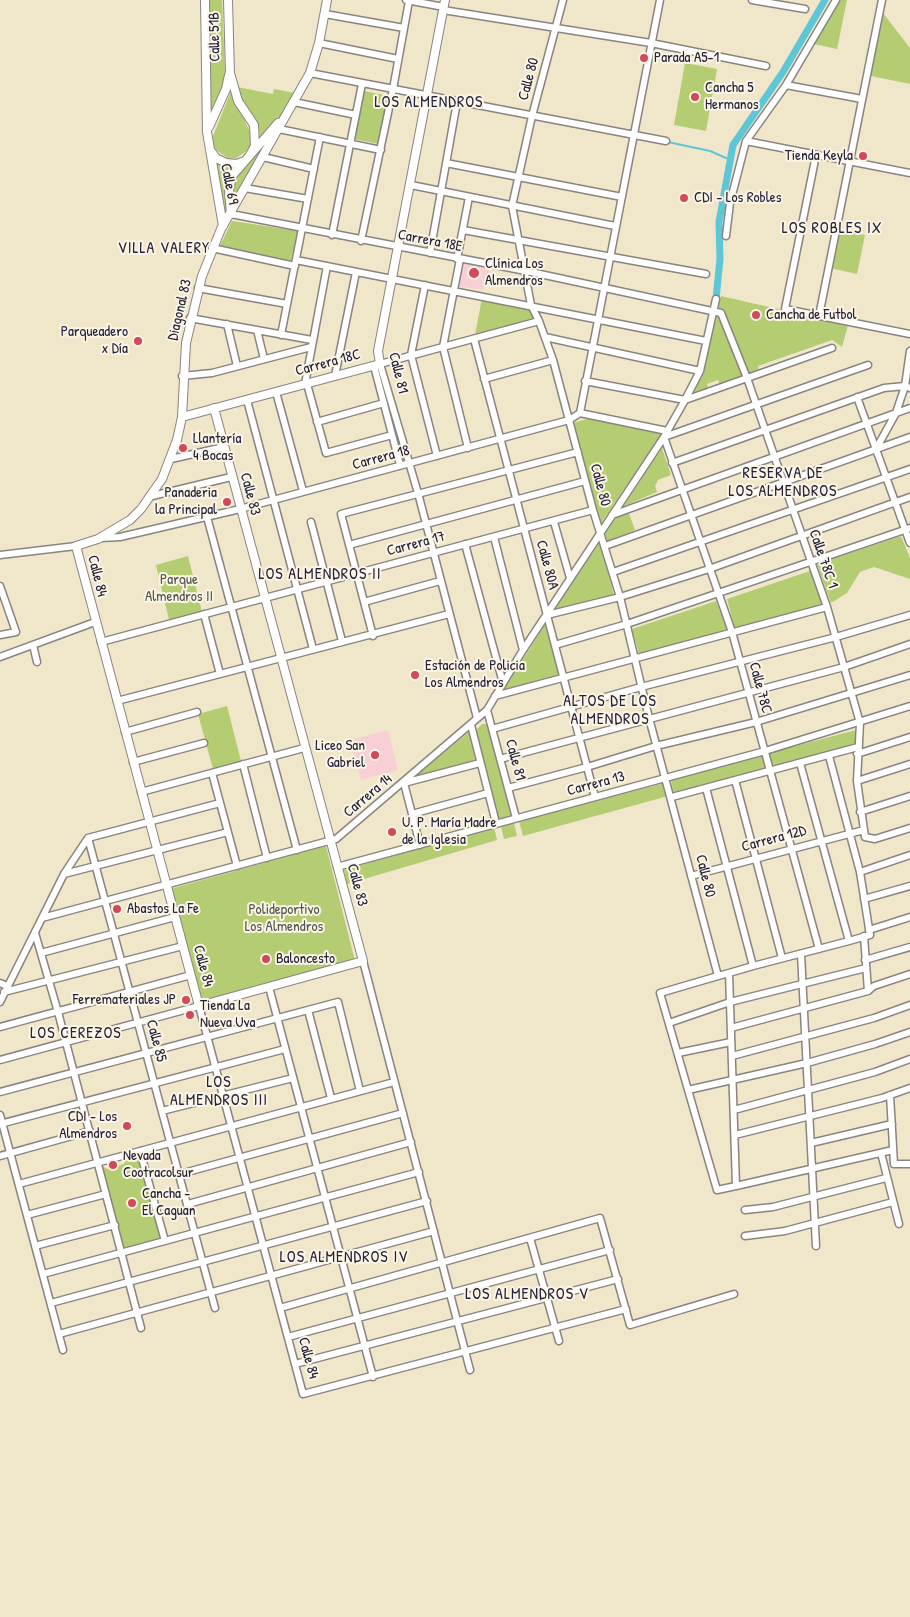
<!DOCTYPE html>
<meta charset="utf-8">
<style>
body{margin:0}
canvas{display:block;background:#f0e6c9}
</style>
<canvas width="910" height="1617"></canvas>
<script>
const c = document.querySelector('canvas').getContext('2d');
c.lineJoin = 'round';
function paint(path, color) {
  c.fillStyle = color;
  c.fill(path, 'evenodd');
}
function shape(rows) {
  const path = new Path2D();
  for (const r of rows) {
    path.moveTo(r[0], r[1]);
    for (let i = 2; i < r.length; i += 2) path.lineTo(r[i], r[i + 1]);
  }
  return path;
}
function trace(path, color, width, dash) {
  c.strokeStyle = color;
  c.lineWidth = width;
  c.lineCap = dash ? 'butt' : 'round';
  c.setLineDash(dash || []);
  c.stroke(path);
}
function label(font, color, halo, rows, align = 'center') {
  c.font = font + ' "Patrick Hand",sans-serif';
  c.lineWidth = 4;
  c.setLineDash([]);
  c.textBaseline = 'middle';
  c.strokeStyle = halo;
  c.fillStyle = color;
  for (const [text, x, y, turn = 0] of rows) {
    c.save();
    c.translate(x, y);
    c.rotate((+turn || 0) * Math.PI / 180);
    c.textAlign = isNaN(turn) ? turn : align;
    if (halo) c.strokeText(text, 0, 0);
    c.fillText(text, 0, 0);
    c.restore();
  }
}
const built = shape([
 [462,263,490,268,483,290,458,286],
 [388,730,398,770,361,780,351,740]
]);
const green = shape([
 [208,0,222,0,225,73,223,90,210,116],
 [839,0,847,0,837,49,814,44],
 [883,13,910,48,910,84,871,76],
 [685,63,717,69,706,131,674,125],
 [237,87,273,94,274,89,295,93,283,113,260,139,259,128,240,96],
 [231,91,252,136,250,149,236,158,229,159,216,150,213,144,213,136],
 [364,91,389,96,379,144,354,139],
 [276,128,250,175,232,201,231,186,238,170,254,158],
 [214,161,223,167,235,167,225,217],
 [232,221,298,231,290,263,219,248],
 [839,230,865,235,857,274,830,268],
 [721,296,848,325,842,347,832,340,758,366,759,370,720,384,718,380,707,384,708,388,693,392,703,374],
 [482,298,528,307,535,319,475,335],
 [590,418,663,432,601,523,573,423],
 [662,448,671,475,658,480,655,486,657,492,624,506],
 [628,511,635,530,607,541,605,534,618,515],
 [901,536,910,558,910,579,874,567,860,572,847,593,831,603,817,564],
 [600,542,614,595,554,610],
 [188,556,202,612,169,620,156,565],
 [810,571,823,604,735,630,727,599],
 [716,601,728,631,639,654,632,629],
 [546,623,559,676,503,691],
 [227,706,241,761,213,769,198,714],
 [482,724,487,724,511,816,498,819,476,730],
 [856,730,856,745,772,766,769,753],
 [469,732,476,762,416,776],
 [762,756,765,769,674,794,671,780],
 [665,783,668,796,523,836,519,821],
 [514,823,517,836,504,839,501,826],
 [494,827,497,840,347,884,344,870],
 [326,846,355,961,201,1002,170,889],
 [139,1156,162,1238,124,1249,102,1166,107,1169,124,1164,125,1159]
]);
const stream = shape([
 [668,142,710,151,726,158]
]);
const canal = shape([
 [716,299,720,259,719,222,733,145,783,72,825,0]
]);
const minor = shape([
 [406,0,444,7],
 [563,0,532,116,512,206,531,305,539,321,553,360,593,510,620,597,649,718,718,976],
 [752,0,805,9],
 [443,10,651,43,766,66],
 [325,14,404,28],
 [319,43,398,59],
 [310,73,666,141],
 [786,85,862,99],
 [294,102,356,115],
 [279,129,381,150],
 [746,141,910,173],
 [816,155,785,309,910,334],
 [263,157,314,169],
 [446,163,622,197],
 [411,185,615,226],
 [245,188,308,199],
 [231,214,526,271,721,313,747,378,827,607,860,723,857,781,865,837,875,839,910,828],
 [463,230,706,274],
 [332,235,362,84],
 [726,236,730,203,746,141,786,85,836,0],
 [361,241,393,89,409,1],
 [212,248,295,266],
 [430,253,457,102],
 [457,259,469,197],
 [460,259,443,347,468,448],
 [296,260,706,341],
 [425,285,411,355,437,456],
 [198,288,287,304],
 [819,316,882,0],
 [190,318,312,340],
 [227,324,237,366],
 [257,330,264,359],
 [281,335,320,137],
 [545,337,700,371],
 [474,339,595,797],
 [374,366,400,465],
 [182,376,212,373,311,347],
 [335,376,356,272],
 [484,379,553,360],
 [585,381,685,400,832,348],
 [305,384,327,266],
 [307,384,326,453,392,435],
 [276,392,303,491],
 [857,397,910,543],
 [247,400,313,649],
 [580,413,660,0],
 [317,422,384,403],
 [876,449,896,413,905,386,910,351],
 [171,459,224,447],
 [672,463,884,388,905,386,910,388],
 [152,496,231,477],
 [612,515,910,408],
 [207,517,297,850],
 [311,522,342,641],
 [554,522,570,578],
 [494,537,523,650],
 [100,538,120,537,240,509,569,420,580,413,667,431],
 [465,544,503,683],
 [349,545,585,481],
 [605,546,910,437],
 [0,555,76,546],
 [613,572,910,469],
 [0,586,16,632,0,635],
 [364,602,440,581],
 [204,614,220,674],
 [547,615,620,597,709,569,910,497],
 [373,636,341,514,578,452],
 [101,642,593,510],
 [33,645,37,662],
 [555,645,627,624,910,528],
 [0,657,95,622],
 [495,696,827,607],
 [117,701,449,614],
 [487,710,516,818],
 [477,718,418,493,380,364,539,321],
 [471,725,496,823],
 [492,729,641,687,836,637,910,615],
 [125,732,197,712],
 [857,754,910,737],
 [500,759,844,667,910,644],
 [133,762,204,743],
 [800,763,849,941],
 [243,764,267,858],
 [212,773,237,866],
 [735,780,782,958],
 [857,781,910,764],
 [508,788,587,767,656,746,756,722,910,675],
 [706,788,753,966],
 [141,792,304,748],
 [672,797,858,747],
 [860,812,910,796],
 [412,814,488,793],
 [88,838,215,1308],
 [88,838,220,803],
 [420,845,404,783,480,763],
 [337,867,765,751,910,706],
 [860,872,910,855],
 [64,874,228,832],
 [691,876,864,830],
 [864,899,910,886],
 [42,918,336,839,487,710,523,650,664,437,685,400,700,371,716,299],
 [869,930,910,917],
 [35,933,58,1012,141,1328],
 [864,936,868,991],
 [819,949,732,632,664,437,868,365],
 [41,953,175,917],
 [801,954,816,1246],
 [865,960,910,947],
 [363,961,470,1370],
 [729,973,736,1186,717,1190,660,993,718,976,729,973,753,966,849,941,870,935,860,872,829,756],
 [0,983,7,986],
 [269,987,373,1377],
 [4,992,183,946],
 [0,1002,64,874,88,838],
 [308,1010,331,1098],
 [669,1023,730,1002,866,968],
 [0,1027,191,975],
 [731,1028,868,991,874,986,910,974],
 [678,1053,731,1042],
 [732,1056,874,1018,910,1005],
 [0,1060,199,1006,303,1394,626,1309],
 [688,1090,807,1063,875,1044,910,1032],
 [0,1092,338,1002,360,1091],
 [890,1095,894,1164,910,1164],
 [734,1110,875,1072,910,1059],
 [162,1111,293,1078],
 [0,1115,63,1350],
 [0,1124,285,1049],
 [735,1135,882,1098,910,1088],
 [811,1143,892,1124],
 [140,1151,165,1241],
 [881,1153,899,1224],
 [0,1156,90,1131],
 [180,1174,403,1113],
 [19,1184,394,1082],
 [736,1186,893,1150],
 [188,1204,411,1142],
 [745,1210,773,1207,886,1178],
 [27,1215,106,1194],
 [745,1236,785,1231,893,1202],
 [530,1238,559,1341],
 [35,1246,115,1225],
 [43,1274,419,1172],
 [51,1303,427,1201],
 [280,1308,600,1218,630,1325,734,1294],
 [59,1334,434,1231],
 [288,1337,610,1250],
 [295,1364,618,1279]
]);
const tertiary = shape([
 [205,0,207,132,223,226],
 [228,0,230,73,238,101,254,125,255,146,250,155],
 [209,127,226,89,229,75],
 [210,150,216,158,226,163,237,164,242,162],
 [231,214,229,190,232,176,278,123],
 [214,408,363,961,199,1006,76,546,98,539,130,520,141,509,162,479,177,440,182,417,186,343,202,276,221,229,310,73,319,43,327,0],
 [182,417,380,364,378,351,445,0]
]);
const markers = [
 [644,58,5,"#d1495b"],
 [695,97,5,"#d1495b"],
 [863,156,5,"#d1495b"],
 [684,198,5,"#d1495b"],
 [474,273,6,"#d1495b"],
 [756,315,5,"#d1495b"],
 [138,341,5,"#d1495b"],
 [183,448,5,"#d1495b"],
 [227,502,5,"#d1495b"],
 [415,675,5,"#d1495b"],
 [375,755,5,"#d1495b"],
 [392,832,5,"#d1495b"],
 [117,909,5,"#d1495b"],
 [266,959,5,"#d1495b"],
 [186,1000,5,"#d1495b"],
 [190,1015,5,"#d1495b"],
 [127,1126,5,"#d1495b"],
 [113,1165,5,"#d1495b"],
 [132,1203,5,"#d1495b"]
];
const streetNames = [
 ["Calle 51B",215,37,-91],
 ["Calle 80",529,79,-75],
 ["Calle 69",229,184,79],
 ["Carrera 18E",430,241,11],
 ["Diagonal 83",180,310,-77],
 ["Carrera 18C",328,363,-15],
 ["Calle 81",398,373,76],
 ["Carrera 18",381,458,-15],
 ["Calle 80",600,485,75],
 ["Calle 83",250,494,75],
 ["Carrera 17",416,544,-15],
 ["Calle 78C 1",823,559,71],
 ["Calle 80A",547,565,75],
 ["Calle 84",97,576,76],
 ["Calle 78C",760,688,75],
 ["Calle 81",515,760,75],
 ["Carrera 13",596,784,-15],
 ["Carrera 14",368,796,-40],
 ["Carrera 12D",774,839,-15],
 ["Calle 80",705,876,76],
 ["Calle 83",357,885,75],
 ["Calle 84",203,966,75],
 ["Calle 85",156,1041,75],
 ["Calle 84",308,1358,75]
];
const poiNames = [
 ["Parada A5-1",654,58],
 ["Cancha 5",705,88],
 ["Hermanos",705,105],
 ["Tienda Keyla",853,156,"right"],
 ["CDI - Los Robles",694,198],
 ["Clínica Los",485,264],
 ["Almendros",485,281],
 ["Cancha de Futbol",766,315],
 ["Parqueadero",128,332,"right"],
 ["x Día",128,349,"right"],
 ["Llantería",193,439],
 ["4 Bocas",193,456],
 ["Panaderia",217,493,"right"],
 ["la Principal",217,510,"right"],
 ["Estación de Policia",425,666],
 ["Los Almendros",425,683],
 ["Liceo San",365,746,"right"],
 ["Gabriel",365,763,"right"],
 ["U. P. María Madre",402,823],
 ["de la Iglesia",402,840],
 ["Abastos La Fe",127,909],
 ["Baloncesto",276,959],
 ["Ferremateriales JP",176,1000,"right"],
 ["Tienda La",200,1006],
 ["Nueva Uva",200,1023],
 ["CDI - Los",117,1117,"right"],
 ["Almendros",117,1134,"right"],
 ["Nevada",123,1156],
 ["Cootracolsur",123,1173],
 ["Cancha -",142,1194],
 ["El Caguan",142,1211]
];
const parkNames = [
 ["Parque",179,580],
 ["Almendros II",179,597],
 ["Polideportivo",284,910],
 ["Los Almendros",284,927]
];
const neighbourhoodNames = [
 ["LOS ALMENDROS",429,103],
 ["LOS ROBLES IX",832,229],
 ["VILLA VALERY",164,249],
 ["RESERVA DE",783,474],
 ["LOS ALMENDROS",783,492],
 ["LOS ALMENDROS II",320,575],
 ["ALTOS DE LOS",610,702],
 ["ALMENDROS",610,720],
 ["LOS CEREZOS",76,1034],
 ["LOS",219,1083],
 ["ALMENDROS III",219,1101],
 ["LOS ALMENDROS IV",344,1258],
 ["LOS ALMENDROS V",527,1295]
];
paint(built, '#f7cfd4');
paint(green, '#b4cd72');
trace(stream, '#5dc7d7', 2);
trace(canal, '#5dc7d7', 7);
trace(minor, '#898482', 9);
trace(tertiary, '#898482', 10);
trace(minor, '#fff', 6);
trace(tertiary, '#fff', 8);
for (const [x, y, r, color] of markers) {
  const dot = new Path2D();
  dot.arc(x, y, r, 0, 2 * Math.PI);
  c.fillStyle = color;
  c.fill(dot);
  trace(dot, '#fcf5e5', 2);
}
label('15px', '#22223b', '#fcf5e5', streetNames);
label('15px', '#22223b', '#fcf5e5', poiNames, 'left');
label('15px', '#4e554c', '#fcf5e5', parkNames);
c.letterSpacing = '1px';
label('16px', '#22223b', '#fcf5e5', neighbourhoodNames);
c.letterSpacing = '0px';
</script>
